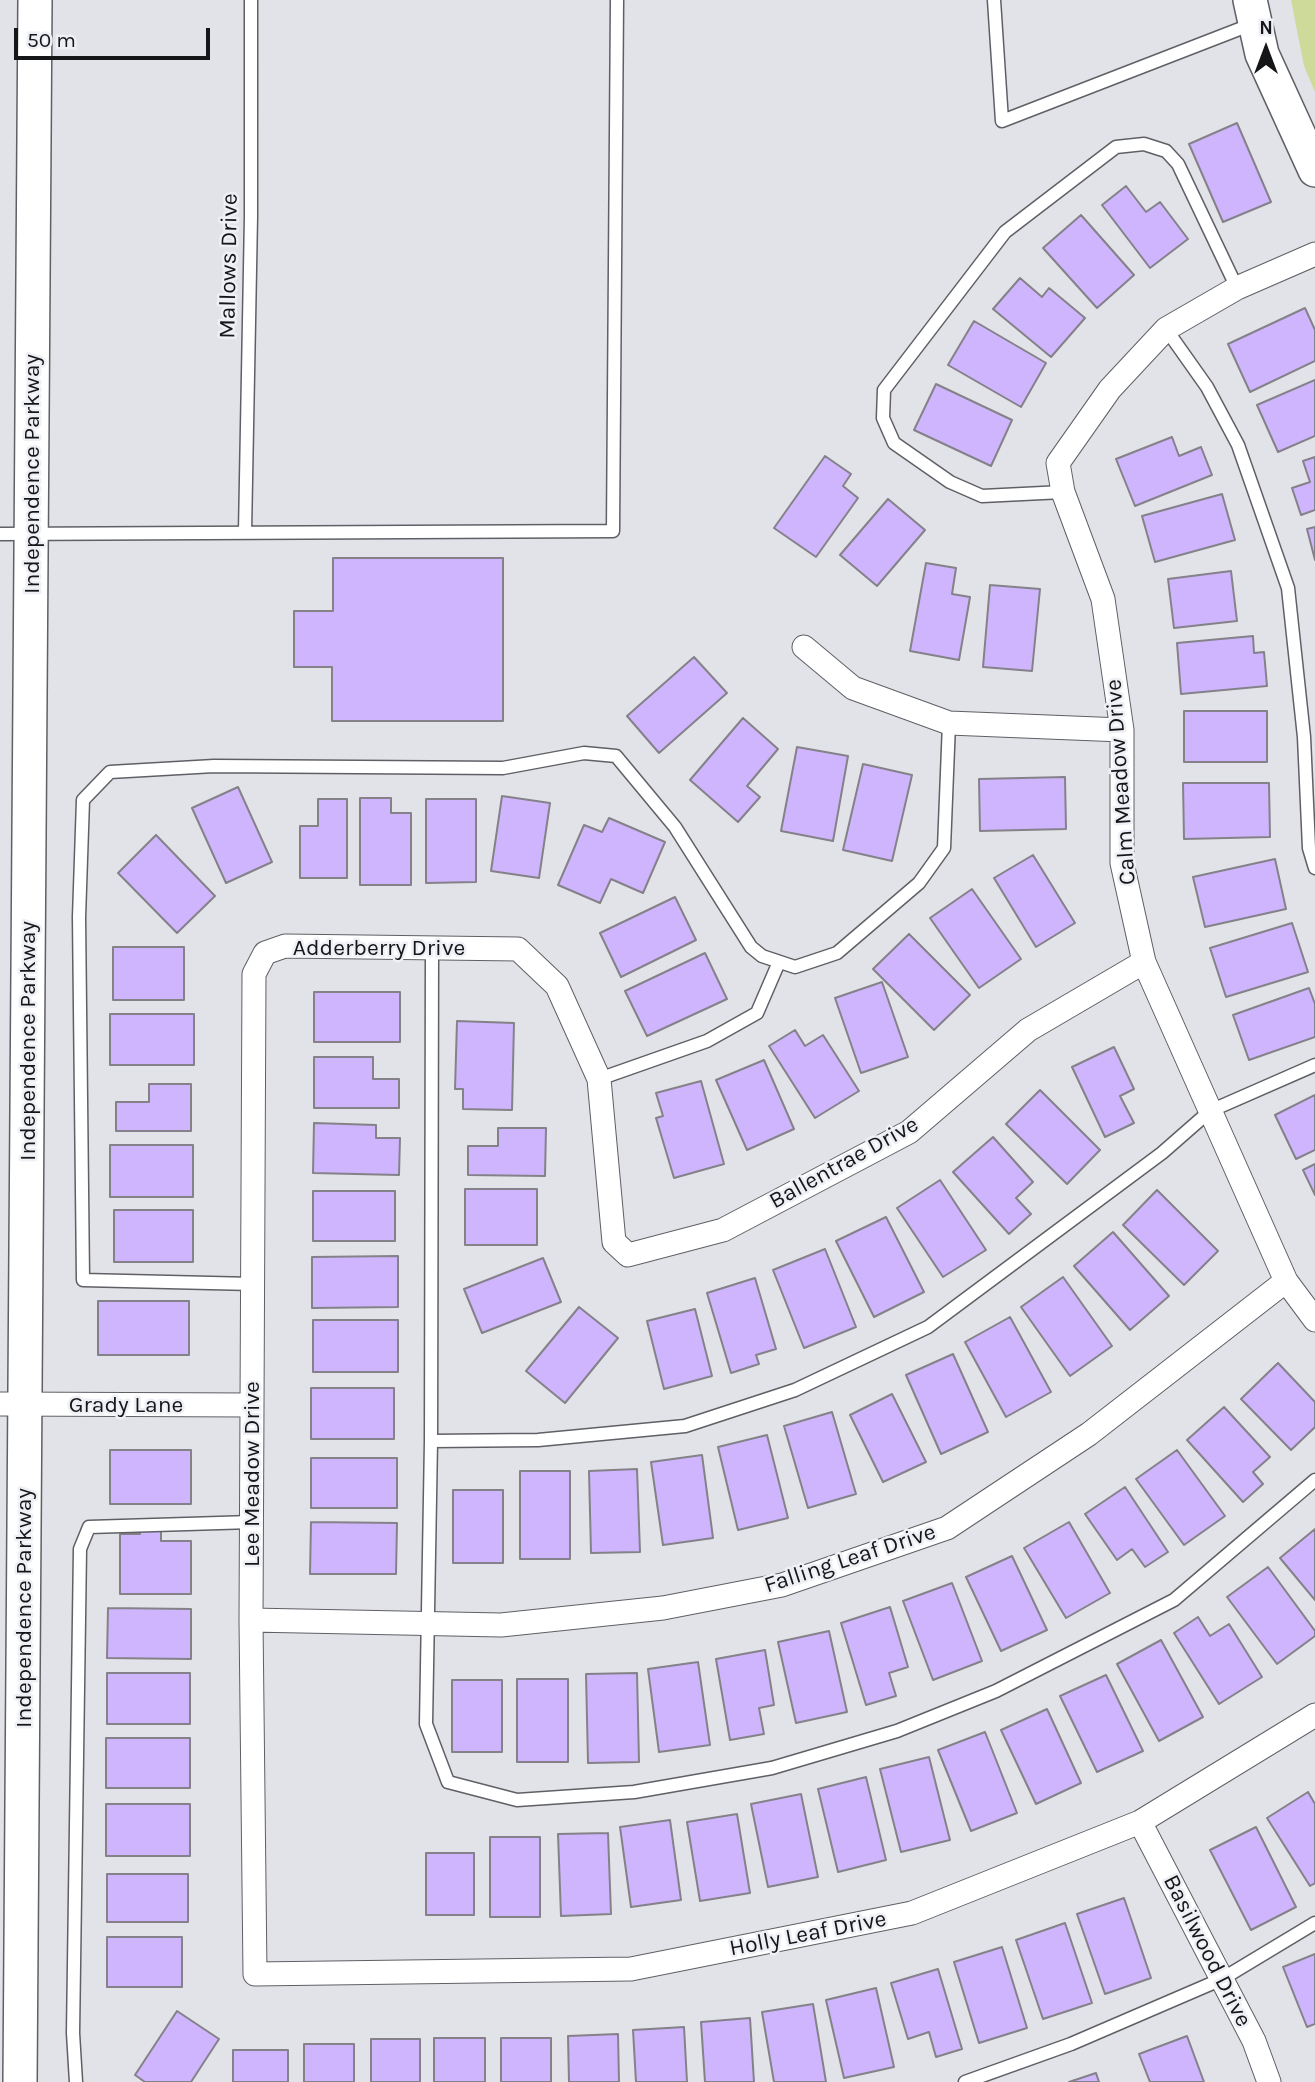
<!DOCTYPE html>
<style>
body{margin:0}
#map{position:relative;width:1315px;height:2082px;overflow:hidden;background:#e2e3e9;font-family:Karla,sans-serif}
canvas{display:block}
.north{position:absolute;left:1231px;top:14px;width:70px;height:70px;-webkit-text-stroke:5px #eff0f6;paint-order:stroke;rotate:0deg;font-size:19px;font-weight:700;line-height:28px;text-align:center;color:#151618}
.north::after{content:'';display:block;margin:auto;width:24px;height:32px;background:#151618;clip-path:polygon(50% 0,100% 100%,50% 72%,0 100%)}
.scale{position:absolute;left:14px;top:28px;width:196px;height:32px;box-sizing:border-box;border:4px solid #151618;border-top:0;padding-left:9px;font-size:21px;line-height:24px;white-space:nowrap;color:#151618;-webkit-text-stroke:5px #eff0f6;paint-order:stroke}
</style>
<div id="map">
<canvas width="1315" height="2082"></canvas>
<div class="north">N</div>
<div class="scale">50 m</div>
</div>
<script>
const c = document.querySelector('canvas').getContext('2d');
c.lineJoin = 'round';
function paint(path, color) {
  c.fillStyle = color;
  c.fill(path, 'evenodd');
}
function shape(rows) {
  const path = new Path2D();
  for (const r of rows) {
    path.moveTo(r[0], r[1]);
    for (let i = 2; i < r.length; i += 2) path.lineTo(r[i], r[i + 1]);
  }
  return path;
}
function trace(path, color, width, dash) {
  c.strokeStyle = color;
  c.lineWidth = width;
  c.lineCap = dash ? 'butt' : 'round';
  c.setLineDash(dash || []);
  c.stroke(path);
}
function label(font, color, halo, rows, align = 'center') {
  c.font = font + ' Karla,sans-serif';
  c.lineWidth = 5;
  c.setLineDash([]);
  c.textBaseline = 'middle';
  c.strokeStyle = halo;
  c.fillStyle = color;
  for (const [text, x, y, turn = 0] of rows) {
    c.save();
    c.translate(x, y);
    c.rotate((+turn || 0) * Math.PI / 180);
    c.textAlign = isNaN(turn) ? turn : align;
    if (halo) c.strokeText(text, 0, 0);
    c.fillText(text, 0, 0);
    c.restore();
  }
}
const green = shape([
 [1291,0,1315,0,1315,92,1304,66]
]);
const building = shape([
 [1237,123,1271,202,1223,222,1189,144,1237,123],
 [1126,186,1146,212,1160,202,1188,239,1150,268,1102,205,1126,186],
 [1081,215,1134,275,1097,308,1043,248,1081,215],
 [1020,278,1042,297,1049,288,1085,318,1051,357,993,309,1020,278],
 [1305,308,1315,330,1315,361,1250,392,1228,344,1305,308],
 [974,321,1046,363,1021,407,948,365,974,321],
 [1315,380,1315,436,1278,452,1257,405,1315,380],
 [936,384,1012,420,991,466,914,430,936,384],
 [1172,437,1179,456,1201,447,1212,475,1135,506,1116,459,1172,437],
 [825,456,851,474,843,486,858,498,816,557,774,528,825,456],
 [1315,457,1315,510,1301,515,1292,488,1310,482,1303,461,1315,457],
 [1222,494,1235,540,1155,562,1142,516,1222,494],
 [888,499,925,530,877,586,840,555,888,499],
 [1315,527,1315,560,1307,529,1315,527],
 [333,558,503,558,503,721,332,721,332,667,294,667,294,611,333,611,333,558],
 [926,563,956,568,952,594,970,597,959,660,910,651,926,563],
 [1231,571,1237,621,1174,628,1168,579,1231,571],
 [990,585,1040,589,1032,671,983,667,990,585],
 [1253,636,1254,653,1264,652,1267,686,1181,694,1177,643,1253,636],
 [694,657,727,693,659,753,627,716,694,657],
 [1184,711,1267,711,1267,762,1184,762,1184,711],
 [743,718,778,749,747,786,760,797,738,822,690,780,743,718],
 [797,747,848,756,833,841,781,831,797,747],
 [863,764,912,775,892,861,843,850,863,764],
 [1065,777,1066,829,980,831,979,779,1065,777],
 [1183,783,1269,783,1270,837,1184,839,1183,783],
 [238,787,272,862,226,883,192,808,238,787],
 [502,796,550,803,539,878,491,871,502,796],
 [360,798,391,798,391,813,411,813,411,885,360,885,360,798],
 [318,799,347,799,347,878,300,878,300,826,318,826,318,799],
 [426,799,476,799,476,882,426,883,426,799],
 [609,818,665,842,643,893,611,879,600,903,558,885,584,825,602,832,609,818],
 [156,835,215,896,177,933,118,873,156,835],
 [1033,855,1075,923,1036,947,994,878,1033,855],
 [1275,859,1286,909,1205,927,1193,877,1275,859],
 [972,889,1021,959,979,988,930,918,972,889],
 [675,897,696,940,621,977,600,933,675,897],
 [1292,923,1308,972,1226,997,1210,948,1292,923],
 [909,934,970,995,934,1030,873,969,909,934],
 [113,947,184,947,184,1000,113,1000,113,947],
 [705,953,727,999,647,1036,625,991,705,953],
 [882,982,908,1057,861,1073,835,998,882,982],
 [1309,988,1315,1004,1315,1037,1249,1060,1233,1015,1309,988],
 [314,992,400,992,400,1042,314,1042,314,992],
 [110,1014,194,1014,194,1065,110,1065,110,1014],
 [457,1021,514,1023,512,1110,463,1109,463,1089,455,1089,457,1021],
 [795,1030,805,1046,823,1035,859,1091,815,1118,769,1046,795,1030],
 [1114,1047,1134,1089,1120,1096,1134,1123,1105,1137,1072,1067,1114,1047],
 [314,1057,373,1057,373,1079,399,1079,399,1108,314,1108,314,1057],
 [764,1060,794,1129,747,1150,716,1080,764,1060],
 [701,1081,724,1164,674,1178,656,1118,663,1116,656,1093,701,1081],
 [149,1084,191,1084,191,1131,116,1131,116,1102,149,1102,149,1084],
 [1040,1090,1100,1150,1067,1184,1006,1124,1040,1090],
 [1315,1095,1315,1150,1296,1159,1275,1115,1315,1095],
 [314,1123,376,1125,376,1138,400,1138,399,1175,313,1173,314,1123],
 [498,1128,546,1128,545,1176,468,1175,468,1146,498,1146,498,1128],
 [993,1137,1033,1182,1016,1198,1031,1214,1009,1234,953,1172,993,1137],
 [110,1145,193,1145,193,1197,110,1197,110,1145],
 [1315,1164,1315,1195,1303,1170,1315,1164],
 [940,1180,986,1250,943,1277,897,1208,940,1180],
 [465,1189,537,1189,537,1245,465,1245,465,1189],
 [1157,1190,1218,1251,1184,1285,1123,1225,1157,1190],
 [313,1191,395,1191,395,1241,313,1241,313,1191],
 [114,1210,193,1210,193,1262,114,1262,114,1210],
 [886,1217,924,1292,874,1317,836,1241,886,1217],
 [1113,1232,1169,1296,1130,1330,1074,1266,1113,1232],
 [825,1249,856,1327,804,1348,773,1270,825,1249],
 [398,1256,398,1307,312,1308,312,1257,398,1256],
 [543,1258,561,1302,482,1333,464,1289,543,1258],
 [1063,1277,1112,1346,1070,1376,1021,1307,1063,1277],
 [755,1278,776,1349,756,1355,759,1364,731,1373,707,1293,755,1278],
 [98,1301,189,1301,189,1355,98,1355,98,1301],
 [579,1307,618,1338,565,1403,526,1371,579,1307],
 [695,1309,712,1376,664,1389,647,1321,695,1309],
 [1010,1317,1051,1392,1006,1417,965,1342,1010,1317],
 [313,1320,398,1320,398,1372,313,1372,313,1320],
 [953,1354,988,1432,941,1454,906,1375,953,1354],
 [1278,1363,1315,1402,1315,1427,1291,1450,1241,1399,1278,1363],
 [311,1388,394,1388,394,1439,311,1439,311,1388],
 [892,1394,926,1462,883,1482,850,1415,892,1394],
 [1224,1407,1270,1457,1253,1472,1263,1484,1243,1502,1187,1440,1224,1407],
 [832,1412,856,1494,808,1508,784,1426,832,1412],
 [767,1435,788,1518,738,1530,718,1447,767,1435],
 [110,1450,191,1450,191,1504,110,1504,110,1450],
 [1177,1450,1225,1516,1184,1545,1136,1479,1177,1450],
 [702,1455,713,1538,663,1545,651,1462,702,1455],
 [311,1458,397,1458,397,1508,311,1508,311,1458],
 [637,1469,640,1552,591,1553,589,1471,637,1469],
 [520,1471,570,1471,570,1559,520,1559,520,1471],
 [1125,1487,1168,1552,1145,1567,1132,1549,1117,1560,1085,1514,1125,1487],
 [453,1490,503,1490,503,1563,453,1563,453,1490],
 [311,1522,397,1523,396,1574,310,1574,311,1522],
 [1069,1522,1110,1593,1066,1618,1024,1548,1069,1522],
 [140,1529,161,1529,161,1541,191,1541,191,1594,120,1594,120,1534,140,1534,140,1529],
 [1315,1529,1315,1600,1280,1558,1315,1529],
 [1012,1556,1047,1630,1001,1651,966,1577,1012,1556],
 [1268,1567,1315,1631,1315,1636,1277,1664,1227,1597,1268,1567],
 [952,1583,982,1661,933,1680,903,1601,952,1583],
 [890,1607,908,1667,889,1673,896,1696,866,1705,841,1623,890,1607],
 [108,1608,191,1609,191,1659,107,1658,108,1608],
 [1198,1617,1210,1636,1229,1624,1262,1677,1219,1704,1174,1633,1198,1617],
 [829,1631,847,1712,796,1723,778,1642,829,1631],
 [1161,1640,1203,1717,1159,1741,1117,1664,1161,1640],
 [765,1650,774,1705,759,1708,764,1734,730,1740,716,1659,765,1650],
 [698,1662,710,1745,659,1752,648,1669,698,1662],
 [107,1673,190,1673,190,1724,107,1724,107,1673],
 [637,1673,639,1762,588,1763,586,1674,637,1673],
 [1106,1675,1143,1751,1097,1772,1060,1696,1106,1675],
 [517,1679,568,1679,568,1762,517,1762,517,1679],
 [452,1680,502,1680,502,1752,452,1752,452,1680],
 [1047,1709,1081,1783,1036,1804,1001,1730,1047,1709],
 [985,1732,1017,1813,971,1831,938,1750,985,1732],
 [106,1738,190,1738,190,1788,106,1788,106,1738],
 [929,1757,950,1840,901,1852,880,1769,929,1757],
 [866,1777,886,1860,838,1872,818,1789,866,1777],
 [1308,1792,1315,1804,1315,1883,1310,1886,1267,1818,1308,1792],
 [801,1794,818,1877,768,1887,751,1804,801,1794],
 [106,1804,190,1804,190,1856,106,1856,106,1804],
 [737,1814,750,1893,700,1901,687,1822,737,1814],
 [670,1820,681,1900,631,1907,620,1827,670,1820],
 [1256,1827,1296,1907,1251,1930,1210,1850,1256,1827],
 [608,1833,611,1914,561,1916,558,1834,608,1833],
 [490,1837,540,1837,540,1917,490,1917,490,1837],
 [426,1853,474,1853,474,1915,426,1915,426,1853],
 [107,1874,188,1874,188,1922,107,1922,107,1874],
 [1124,1898,1151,1978,1105,1994,1077,1914,1124,1898],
 [1065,1923,1092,2003,1043,2019,1016,1940,1065,1923],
 [107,1937,182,1937,182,1987,107,1987,107,1937],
 [1002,1947,1027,2028,979,2043,954,1962,1002,1947],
 [1315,1954,1315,2024,1307,2027,1283,1967,1315,1954],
 [938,1969,962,2049,936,2057,929,2032,908,2039,891,1983,938,1969],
 [876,1988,894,2067,844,2078,826,2000,876,1988],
 [813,2004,826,2082,774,2082,762,2012,813,2004],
 [177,2011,219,2039,191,2082,145,2082,135,2075,177,2011],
 [750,2018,754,2082,705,2082,701,2022,750,2018],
 [684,2027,687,2082,636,2082,633,2030,684,2027],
 [618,2034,619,2082,569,2082,568,2036,618,2034],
 [1187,2036,1204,2082,1150,2082,1139,2054,1187,2036],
 [434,2038,485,2038,485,2082,434,2082,434,2038],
 [501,2038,551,2038,551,2082,501,2082,501,2038],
 [371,2039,420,2039,420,2082,371,2082,371,2039],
 [304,2044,354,2044,354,2082,304,2082,304,2044],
 [233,2050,288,2050,288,2082,233,2082,233,2050],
 [1096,2073,1099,2082,1069,2082,1096,2073]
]);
const lane = shape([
 [994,0,1002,121,1255,23],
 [1166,329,1207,387,1238,445,1288,588,1304,737,1309,848,1315,868],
 [1063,492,982,496,950,482,894,443,883,418,884,390,1005,232,1116,147,1144,144,1166,151,1178,164,1237,288],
 [245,532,251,216,251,0],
 [0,534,613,531,617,0],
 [432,948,431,1441,426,1724,448,1782,517,1800,634,1792,772,1768,897,1731,996,1691,1174,1600,1315,1480],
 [599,1079,707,1041,757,1013,779,962],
 [253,1284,83,1280,79,917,83,800,110,772,214,766,503,768,584,753,616,756,675,827,751,947,762,956,795,967,837,953,919,883,944,848,949,723],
 [431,1441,538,1440,685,1426,795,1390,928,1327,1162,1153,1210,1111,1315,1065],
 [76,2082,73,2033,80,1549,89,1527,252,1522],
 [965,2082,1071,2044,1222,1979,1315,1923]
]);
const street = shape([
 [1315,254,1237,288,1166,329,1110,389,1058,463,1063,492,1103,599,1122,730,1122,863,1144,962,1286,1281,1315,1320],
 [804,647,853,688,949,723,1122,730],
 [1144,962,1028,1030,909,1132,723,1230,628,1255,614,1242,599,1079,557,986,518,949,285,946,265,953,254,974,251,1620,255,1974,631,1969,912,1913,1140,1822,1315,1715],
 [0,1404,252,1405],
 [251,1620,501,1625,663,1608,782,1585,947,1528,1089,1434,1286,1281],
 [1140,1822,1254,2041,1269,2082]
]);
const secondary = shape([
 [1250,0,1262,54,1315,170],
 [20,2082,35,0]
]);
const streetNames = [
 ["Mallows Drive",229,266,-89],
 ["Independence Parkway",32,474,-90],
 ["Calm Meadow Drive",1121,782,-94],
 ["Adderberry Drive",379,948],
 ["Independence Parkway",28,1041,-90],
 ["Ballentrae Drive",844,1163,-29],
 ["Grady Lane",126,1405],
 ["Lee Meadow Drive",252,1474,-90],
 ["Falling Leaf Drive",850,1559,-18],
 ["Independence Parkway",24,1608,-90],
 ["Holly Leaf Drive",808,1934,-11],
 ["Basilwood Drive",1207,1951,63]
];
paint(green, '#ceda99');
paint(building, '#ceb5fe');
trace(building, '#848288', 2);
trace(lane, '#5e6065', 15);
trace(street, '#5e6065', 25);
trace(secondary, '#5e6065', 36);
trace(lane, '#fff', 12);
trace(street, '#fff', 23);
trace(secondary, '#fff', 33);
label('23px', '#151618', '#eff0f6', streetNames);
</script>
